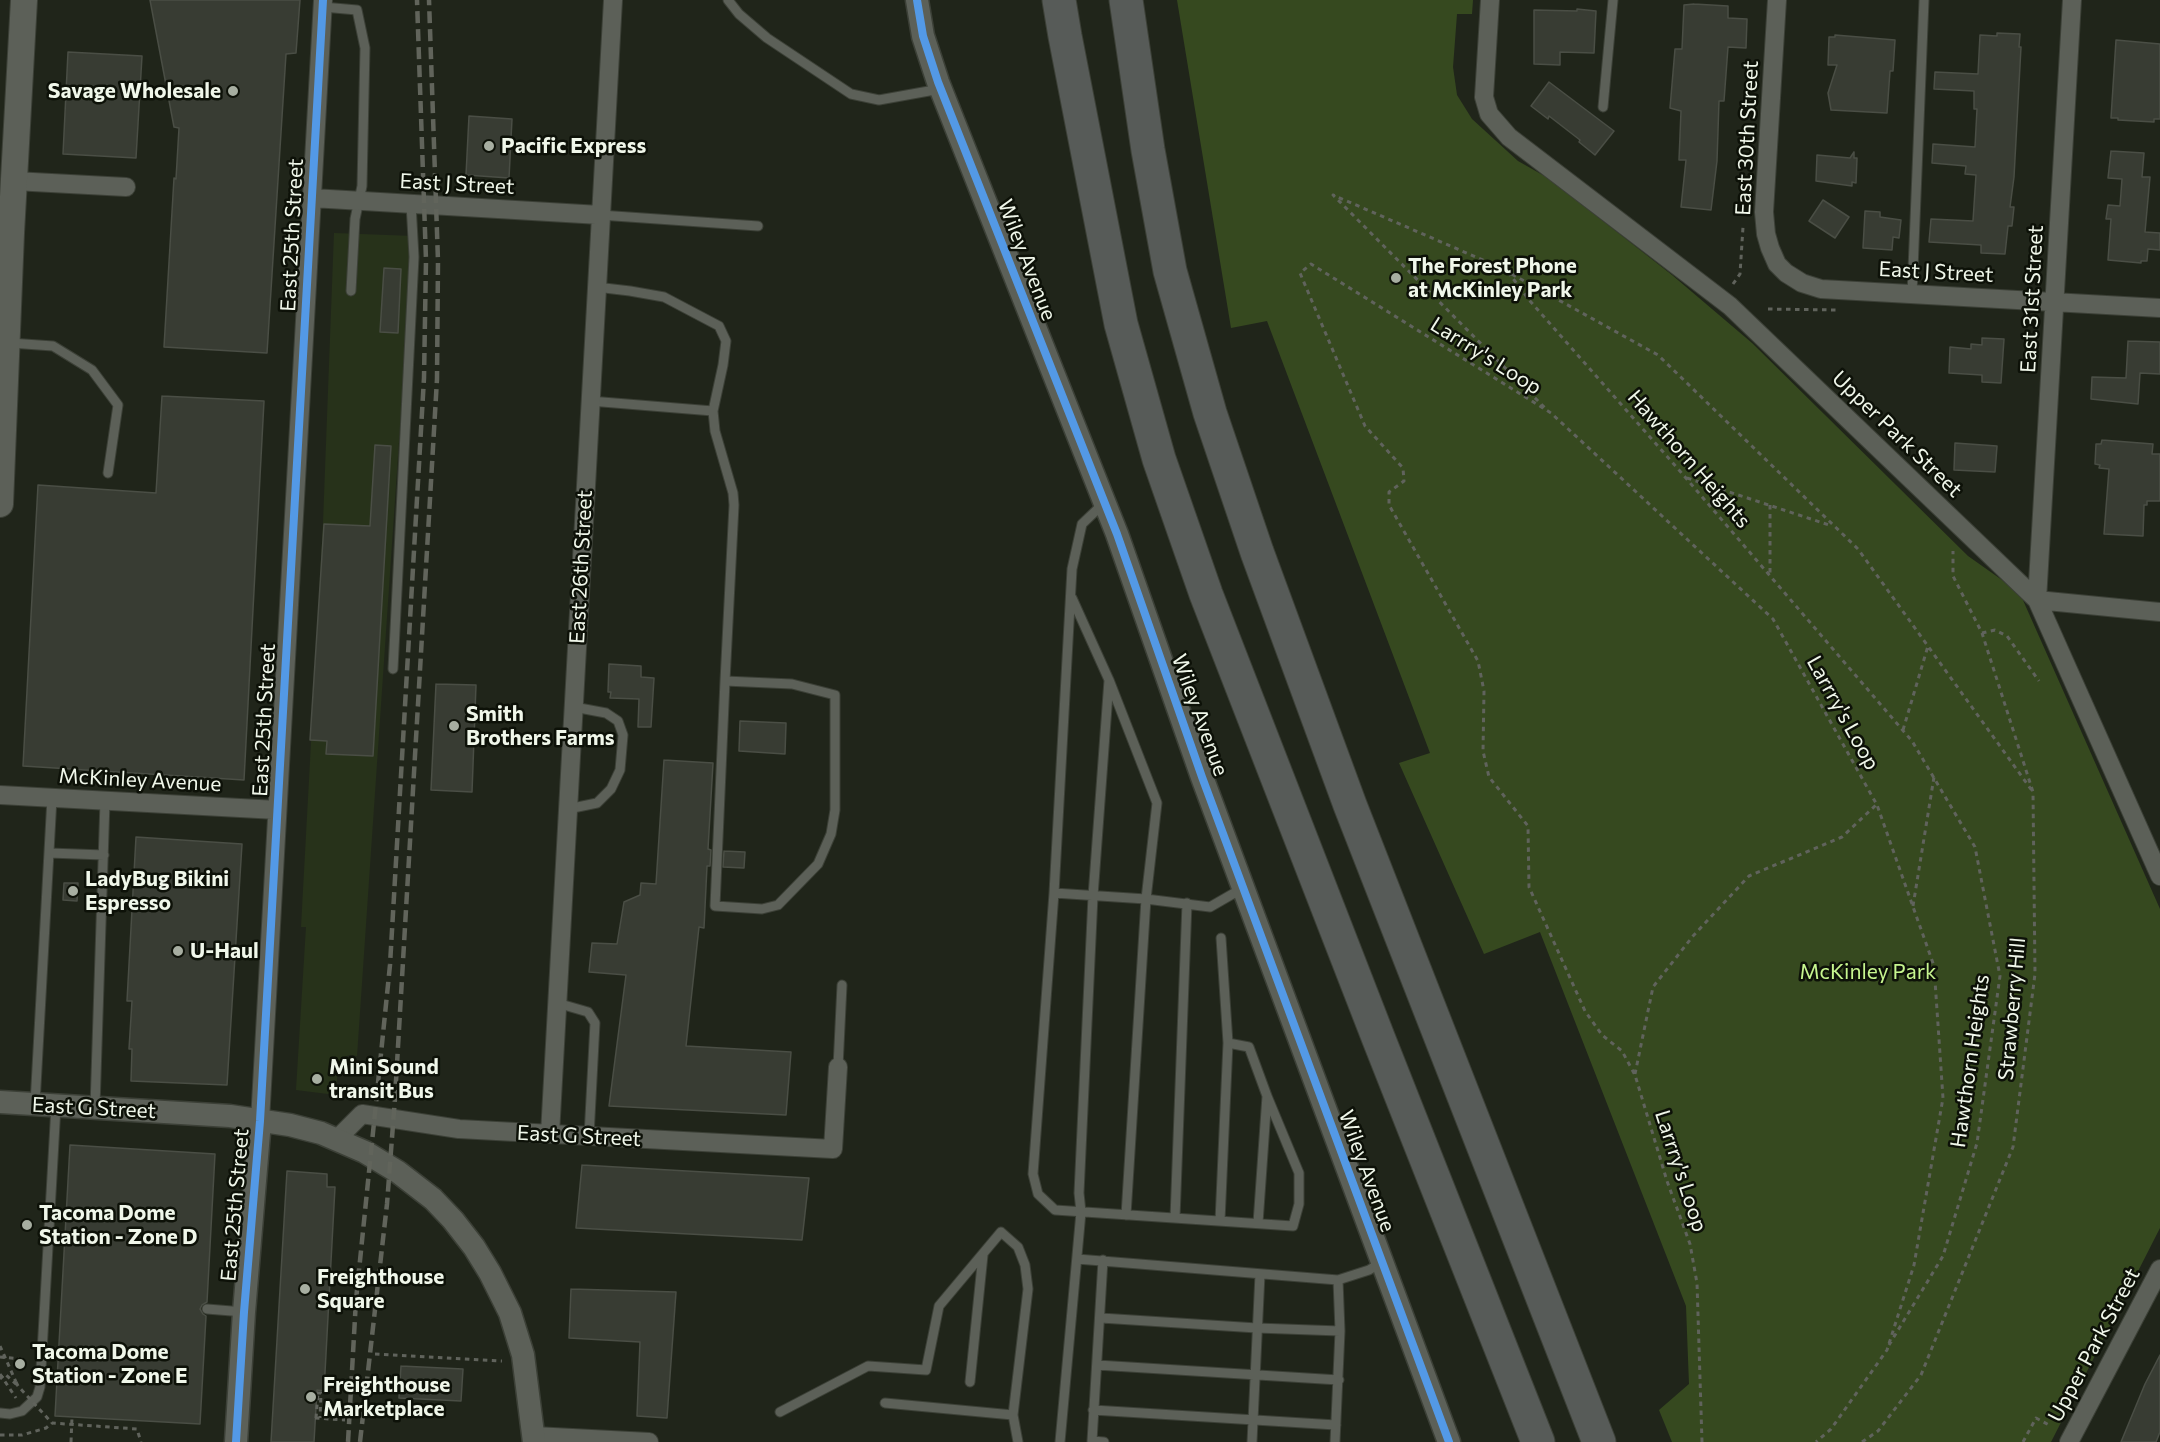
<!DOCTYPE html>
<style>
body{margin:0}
canvas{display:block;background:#20251a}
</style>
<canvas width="2160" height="1442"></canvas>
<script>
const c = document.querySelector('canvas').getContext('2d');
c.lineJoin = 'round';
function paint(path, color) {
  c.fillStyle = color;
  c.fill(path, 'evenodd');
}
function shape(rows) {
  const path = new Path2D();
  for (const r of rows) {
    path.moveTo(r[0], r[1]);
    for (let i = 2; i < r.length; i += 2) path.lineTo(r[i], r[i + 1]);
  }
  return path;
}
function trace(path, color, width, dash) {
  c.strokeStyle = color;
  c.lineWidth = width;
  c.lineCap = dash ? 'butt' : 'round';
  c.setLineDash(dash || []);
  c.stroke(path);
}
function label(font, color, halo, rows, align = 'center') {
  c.font = font + ' Commissioner,sans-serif';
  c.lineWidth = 5;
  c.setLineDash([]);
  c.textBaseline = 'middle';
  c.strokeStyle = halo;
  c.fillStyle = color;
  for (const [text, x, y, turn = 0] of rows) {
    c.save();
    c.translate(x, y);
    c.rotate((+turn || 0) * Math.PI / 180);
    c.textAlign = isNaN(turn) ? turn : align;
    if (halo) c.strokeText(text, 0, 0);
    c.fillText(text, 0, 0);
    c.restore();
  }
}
const built = shape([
 [334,233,413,236,357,1056,350,1055,344,1057,338,1067,336,1095,296,1090,306,927,301,927,323,523]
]);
const green = shape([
 [1177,0,1473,0,1472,14,1457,14,1453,67,1457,95,1472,119,1518,161,1548,178,1672,275,1752,343,1968,556,2002,580,2022,598,2160,909,2160,1228,2051,1442,1672,1442,1659,1410,1689,1384,1686,1306,1540,932,1484,954,1399,763,1430,753,1267,321,1231,328]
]);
const building = shape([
 [150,0,300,0,296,53,286,54,267,353,164,347,174,178,176,179,179,128,174,127,150,0],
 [1694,4,1728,6,1728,18,1747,19,1746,48,1728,47,1724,101,1719,101,1717,161,1711,210,1681,207,1686,160,1679,160,1681,111,1670,108,1675,49,1682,49,1684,5,1694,4],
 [1577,9,1596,11,1594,53,1560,52,1560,65,1534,64,1534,10,1577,11,1577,9],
 [1997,33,2020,34,2019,47,2021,47,2014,177,2010,207,2014,207,2012,226,2008,226,2005,254,1981,253,1981,245,1929,242,1931,219,1973,221,1976,175,1965,174,1966,166,1932,163,1933,144,1975,147,1977,109,1974,109,1974,91,1934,89,1935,72,1978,74,1980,35,1997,36,1997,33],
 [1835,35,1895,40,1893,71,1890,71,1887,113,1831,110,1828,93,1837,65,1828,65,1829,37,1835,37,1835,35],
 [2116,40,2160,44,2160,119,2154,119,2154,122,2118,120,2118,118,2111,118,2116,40],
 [68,52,142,56,136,158,63,154,68,52],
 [1549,82,1614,131,1595,155,1579,142,1580,140,1549,116,1548,119,1531,106,1549,82],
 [469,116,512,119,509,178,466,175,469,116],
 [2111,151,2144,153,2142,177,2150,177,2145,232,2160,233,2160,250,2148,249,2147,261,2141,261,2141,263,2108,260,2111,219,2106,219,2108,205,2120,206,2122,179,2108,178,2111,151],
 [1854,152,1854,158,1857,158,1856,183,1852,182,1852,186,1816,181,1817,155,1850,158,1854,152],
 [1823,200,1849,217,1835,238,1809,221,1823,200],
 [1865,211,1880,212,1880,217,1901,220,1899,238,1893,237,1892,250,1863,248,1865,211],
 [384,268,401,269,398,333,380,332,384,268],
 [1982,338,2004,339,2001,383,1982,382,1982,375,1949,373,1950,347,1971,349,1971,344,1982,345,1982,338],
 [2128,341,2160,342,2160,374,2140,373,2138,404,2091,399,2092,377,2126,378,2128,341],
 [162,396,264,401,244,780,23,766,38,485,156,493,162,396],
 [2102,440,2153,444,2152,454,2160,454,2160,501,2147,501,2147,505,2144,505,2143,536,2104,534,2109,469,2099,468,2100,465,2095,464,2096,444,2101,444,2102,440],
 [1955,443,1997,446,1995,472,1954,470,1955,443],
 [375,445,391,446,373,756,326,754,327,741,310,740,324,524,370,526,375,445],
 [609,664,641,666,641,677,654,678,651,727,638,727,639,699,610,698,611,692,608,692,609,664],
 [436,684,476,685,472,792,431,790,436,684],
 [740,721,786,723,785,754,739,751,740,721],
 [664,760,713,763,708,849,711,850,710,866,707,866,704,928,699,927,686,1046,791,1052,786,1115,609,1106,626,975,589,972,592,943,617,944,624,902,640,895,641,883,656,884,664,760],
 [136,837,242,844,227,1085,131,1081,132,1049,129,1049,132,1001,127,1001,136,837],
 [724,851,745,852,744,868,723,867,724,851],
 [64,883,78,883,77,901,63,900,64,883],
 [70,1145,215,1154,207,1302,202,1305,200,1309,203,1314,206,1316,200,1424,55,1416,70,1145],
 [582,1165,809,1178,802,1240,576,1228,582,1165],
 [287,1171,327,1174,327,1187,335,1187,324,1391,317,1390,314,1442,271,1442,287,1171],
 [571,1289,676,1292,667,1418,637,1416,640,1342,569,1338,571,1289],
 [2160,1355,2160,1432,2156,1442,2121,1442,2145,1384,2160,1355],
 [401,1366,463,1369,461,1401,399,1398,401,1366]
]);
const path = shape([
 [1508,271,1333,195,1545,408],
 [1733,284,1740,274,1743,227],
 [1768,309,1836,310],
 [1687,478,1832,526],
 [1770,505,1770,574],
 [1982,633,1995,630,2007,636,2039,681],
 [1903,730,1928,646],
 [1913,906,1934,777],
 [1635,1074,1653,987,1693,936,1749,876,1842,837,1876,805],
 [1889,1345,1943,1256,1977,1143,2000,976,1975,847,1912,741,1679,470,1530,301,1508,272,1658,355,1858,549,2033,792],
 [0,1346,16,1382],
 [375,1354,502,1361],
 [0,1357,23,1359],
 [0,1374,16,1398],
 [317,1393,321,1393,320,1418],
 [315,1418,345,1420],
 [316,1418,318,1393],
 [0,1435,22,1435,46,1428,52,1423],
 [71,1442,72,1417],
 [1702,1442,1697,1283,1690,1244,1667,1181,1635,1075,1622,1051,1602,1035,1585,1011,1529,887,1528,826,1489,777,1483,751,1484,691,1478,661,1389,505,1389,492,1404,481,1403,468,1365,426,1300,273,1311,264,1551,413,1773,619,1877,805,1934,966,1943,1098,1914,1265,1887,1350,1831,1429,1816,1442],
 [1862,1442,1878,1431,1921,1375,2013,1147,2035,974,2033,792,1982,633,1953,576,1953,551],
 [2023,1442,2036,1418,2049,1425]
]);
const service = shape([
 [728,0,739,14,767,38,851,94,879,100,940,89],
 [323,7,357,10,365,48,362,186,355,219,351,291],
 [1603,107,1613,0],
 [600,215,758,226],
 [596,287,630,291,664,297,719,326,726,341,723,365,713,411,715,431,733,493,734,505,725,681,715,906,762,909,778,905,818,864,831,834,835,810,835,695,792,684,725,681],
 [1912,294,1924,0],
 [10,343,53,346,92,370,118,405,108,473],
 [590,401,713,411],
 [1104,503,1082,524,1072,569,1054,893,1033,1174,1038,1194,1055,1210,1293,1226,1299,1204,1299,1173,1267,1096],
 [1072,598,1109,680,1157,803,1146,899,1126,1215],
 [393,669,414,257,411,204],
 [568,809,597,803,611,789,620,770,623,735,618,721,606,713,574,707],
 [49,853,104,855],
 [1054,893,1146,899,1210,907,1243,888],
 [557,1003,588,1012,595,1023,589,1136],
 [1228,1043,1249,1047,1267,1096,1258,1223],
 [838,1067,842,985],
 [35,1104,52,798],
 [95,1107,105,801],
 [1175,1218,1187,903],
 [1220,1221,1228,1043,1221,938],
 [1077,1259,1338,1280,1369,1270,1382,1262],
 [1103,1260,1092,1441,1104,1442],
 [207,1309,244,1312],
 [1101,1318,1257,1328,1340,1331],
 [1097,1365,1339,1380],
 [970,1382,983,1255],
 [885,1403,1013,1415],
 [1093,1410,1336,1425],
 [780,1412,868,1366,926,1370,939,1306,1001,1232,1018,1247,1025,1265,1028,1289,1013,1415,1018,1442],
 [0,1413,10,1414,22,1411,37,1397,40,1387,56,1106],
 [1060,1442,1081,1212,1079,1193,1093,896,1109,680],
 [1252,1442,1260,1274],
 [1335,1442,1340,1331,1338,1280]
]);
const minor = shape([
 [1490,0,1484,97,1489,114,1509,137,1730,306,2037,600,2160,876],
 [1777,0,1764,212,1766,234,1770,248,1777,264,1786,273,1802,283,1821,289,2160,308],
 [2072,0,2037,600,2160,612],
 [14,181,126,187],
 [312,198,600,215],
 [0,795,277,810],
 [260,1121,323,0],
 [550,1134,613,0],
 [336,1140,362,1114,459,1129,833,1149,838,1067],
 [534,1436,649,1442],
 [2069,1442,2160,1269]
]);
const tertiary = shape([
 [917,0,923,36,938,82,1117,534,1202,777,1449,1442],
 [0,1102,230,1116,290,1125,321,1133,365,1152,398,1172,433,1199,453,1220,474,1247,490,1273,510,1313,523,1355,534,1442],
 [236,1442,244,1312,260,1121]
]);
const secondary = shape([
 [0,504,11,233,24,0]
]);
const motorway = shape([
 [1059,0,1065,36,1121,324,1159,459,1206,594,1378,1037,1538,1442],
 [1126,0,1148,150,1170,271,1210,413,1257,552,1350,805,1599,1442]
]);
const rail = shape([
 [348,1442,356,1300,390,965,424,378,426,260,417,0],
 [360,1442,387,1204,395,1098,437,379,438,261,429,0]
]);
const pathBridge = shape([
 [0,1379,5,1374,17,1385],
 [16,1382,18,1386,52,1423,137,1429,141,1442]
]);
const cycleway = shape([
 [917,0,923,36,938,82,1117,534,1202,777,1449,1442],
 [236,1442,244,1312,260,1121,323,0]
]);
const markers = [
 [233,91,6,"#a7aea1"],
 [489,146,6,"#a7aea1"],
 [1396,278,6,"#a7aea1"],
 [454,726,6,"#a7aea1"],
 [73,891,6,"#a7aea1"],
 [178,951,6,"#a7aea1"],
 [317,1079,6,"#a7aea1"],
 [27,1225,6,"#a7aea1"],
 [305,1289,6,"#a7aea1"],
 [20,1364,6,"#a7aea1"],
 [311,1397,6,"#a7aea1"]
];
const poiNames = [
 ["Savage Wholesale",221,91,"right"],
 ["Pacific Express",501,146],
 ["The Forest Phone",1408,266],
 ["at McKinley Park",1408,290],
 ["Smith",466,714],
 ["Brothers Farms",466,738],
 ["LadyBug Bikini",85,879],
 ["Espresso",85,903],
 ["U-Haul",190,951],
 ["Mini Sound",329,1067],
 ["transit Bus",329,1091],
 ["Tacoma Dome",39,1213],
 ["Station - Zone D",39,1237],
 ["Freighthouse",317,1277],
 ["Square",317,1301],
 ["Tacoma Dome",32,1352],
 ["Station - Zone E",32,1376],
 ["Freighthouse",323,1385],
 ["Marketplace",323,1409]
];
const streetNames = [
 ["East 30th Street",1747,138,-87],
 ["East J Street",457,184,3],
 ["East 25th Street",292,235,-87],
 ["Wiley Avenue",1027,260,69],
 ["East J Street",1936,272,3],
 ["East 31st Street",2032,299,-87],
 ["Larrry's Loop",1486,356,32],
 ["Upper Park Street",1897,434,44],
 ["Hawthorn Heights",1689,459,49],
 ["East 26th Street",581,567,-87],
 ["Larrry's Loop",1843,713,61],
 ["Wiley Avenue",1200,715,70],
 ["East 25th Street",264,720,-87],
 ["McKinley Avenue",140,780,3],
 ["Strawberry Hill",2012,1009,-85],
 ["Hawthorn Heights",1970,1061,-82],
 ["East G Street",94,1108,3],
 ["East G Street",579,1136,3],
 ["Wiley Avenue",1367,1171,70],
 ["Larrry's Loop",1681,1171,72],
 ["East 25th Street",235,1205,-85],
 ["Upper Park Street",2094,1345,-62]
];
const parkNames = [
 ["McKinley Park",1868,972]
];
paint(built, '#27321a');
paint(green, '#36491f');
paint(building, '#383c33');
trace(building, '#4a4e45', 1.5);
trace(service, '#3c4037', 11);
trace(minor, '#3c4037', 20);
trace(tertiary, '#3c4037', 25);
trace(secondary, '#3c4037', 28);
trace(motorway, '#3c4037', 35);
trace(path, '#60635c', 3, [4.5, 4.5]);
trace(service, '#5c6058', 9);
trace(minor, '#5c6058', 18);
trace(tertiary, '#5c6058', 22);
trace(secondary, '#5c6058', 26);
trace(motorway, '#575b58', 33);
trace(rail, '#61645b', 4.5, [12, 6]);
trace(pathBridge, '#60635c', 3, [4.5, 4.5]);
trace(cycleway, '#5399e6', 8);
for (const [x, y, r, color] of markers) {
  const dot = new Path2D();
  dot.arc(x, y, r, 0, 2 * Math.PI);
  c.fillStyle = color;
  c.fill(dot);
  trace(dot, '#0d1108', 2);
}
label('bold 21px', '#f0f7ea', '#0d1108', poiNames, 'left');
label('21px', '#f0f7ea', '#0d1108', streetNames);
label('21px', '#c7f68f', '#0d1108', parkNames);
</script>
